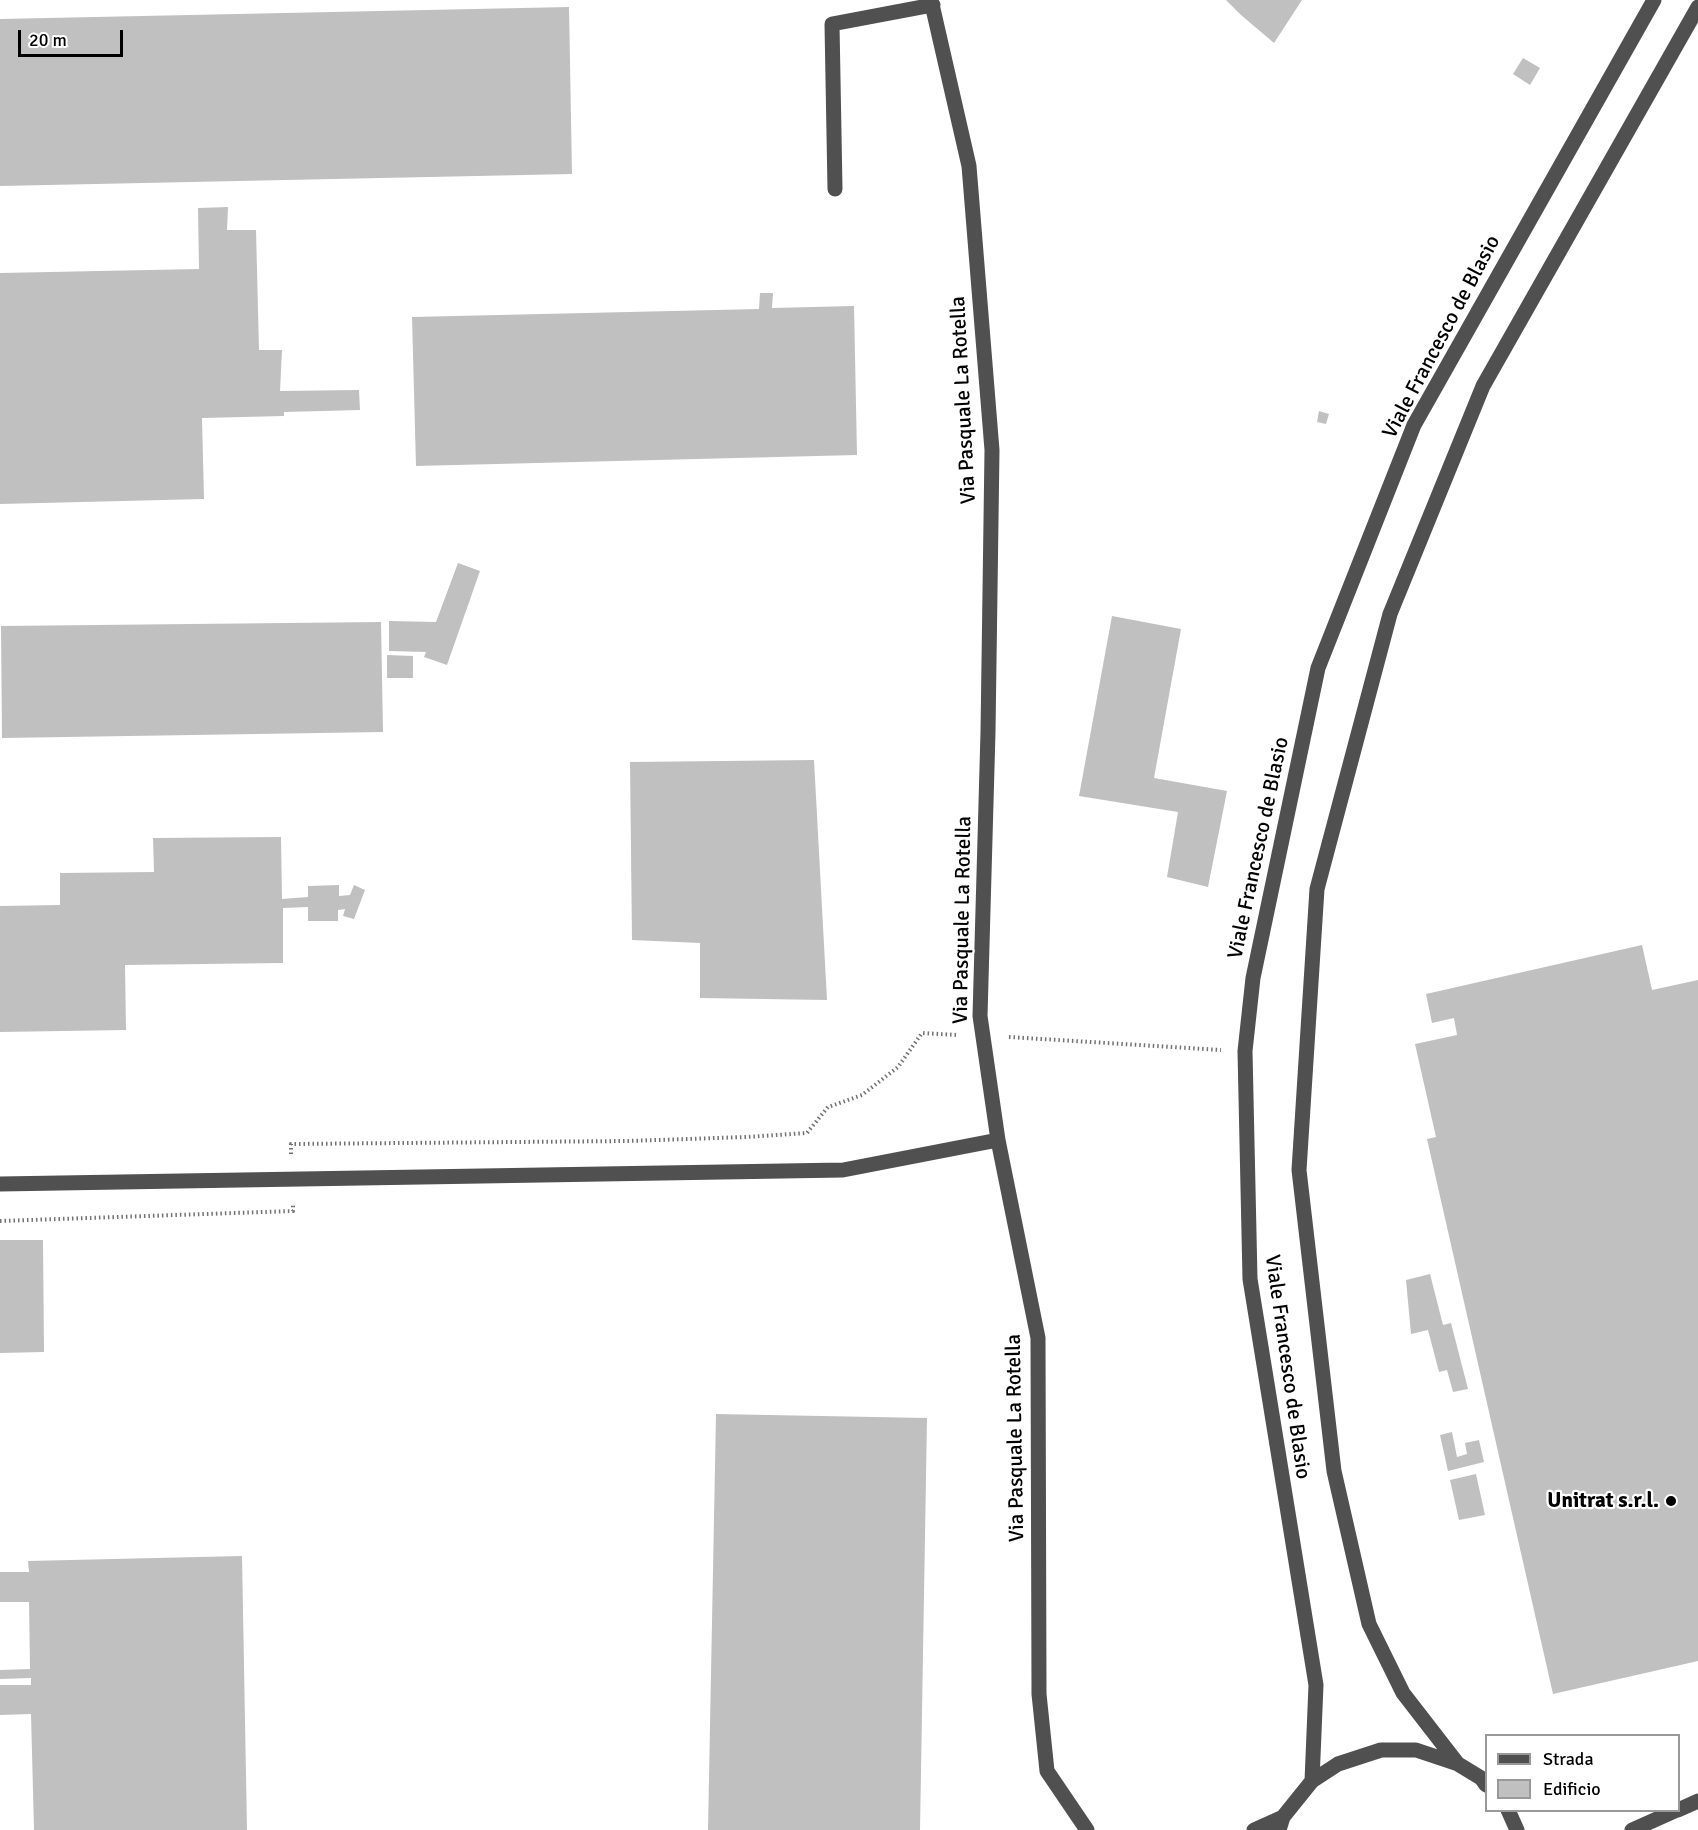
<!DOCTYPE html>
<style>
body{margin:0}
#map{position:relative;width:1698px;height:1830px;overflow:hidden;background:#fff;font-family:Signika,sans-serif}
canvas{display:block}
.legend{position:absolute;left:1485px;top:1734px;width:195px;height:78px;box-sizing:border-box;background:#fff;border:2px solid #999;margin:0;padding:8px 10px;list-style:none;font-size:18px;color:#000}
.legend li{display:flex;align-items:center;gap:12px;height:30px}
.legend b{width:30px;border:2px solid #999}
.scale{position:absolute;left:18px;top:30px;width:105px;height:27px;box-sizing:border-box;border:3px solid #000;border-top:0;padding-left:8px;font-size:18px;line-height:21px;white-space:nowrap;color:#000;-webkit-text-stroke:4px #fff;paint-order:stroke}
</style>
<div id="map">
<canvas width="1698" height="1830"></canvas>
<ul class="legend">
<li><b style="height:8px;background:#505050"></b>Strada</li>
<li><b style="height:16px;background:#c0c0c0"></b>Edificio</li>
</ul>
<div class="scale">20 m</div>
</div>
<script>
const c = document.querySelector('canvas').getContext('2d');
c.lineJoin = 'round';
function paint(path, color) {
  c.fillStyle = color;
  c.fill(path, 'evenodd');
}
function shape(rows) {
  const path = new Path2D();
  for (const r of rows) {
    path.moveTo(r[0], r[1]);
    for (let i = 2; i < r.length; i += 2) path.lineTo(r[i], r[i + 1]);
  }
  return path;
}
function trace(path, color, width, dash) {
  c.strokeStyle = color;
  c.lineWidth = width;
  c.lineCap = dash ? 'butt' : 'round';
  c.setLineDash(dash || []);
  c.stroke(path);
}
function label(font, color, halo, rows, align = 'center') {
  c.font = font + ' Signika,sans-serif';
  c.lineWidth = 4.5;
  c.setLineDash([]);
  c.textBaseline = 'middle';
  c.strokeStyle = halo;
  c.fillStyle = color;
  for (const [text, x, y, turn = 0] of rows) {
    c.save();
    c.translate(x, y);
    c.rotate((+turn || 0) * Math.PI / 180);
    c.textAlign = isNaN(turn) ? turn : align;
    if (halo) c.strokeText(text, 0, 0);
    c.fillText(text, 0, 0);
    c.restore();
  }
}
const building = shape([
 [1226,0,1302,0,1274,43,1241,15],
 [569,7,572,174,0,186,0,19],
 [1523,58,1540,68,1530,85,1513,74],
 [228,207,227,230,256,230,259,350,282,350,280,391,359,390,360,410,284,412,284,416,202,418,204,499,0,504,0,273,199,269,198,208],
 [760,293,773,293,772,308,854,306,857,455,416,466,412,317,759,309],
 [1319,411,1329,414,1326,424,1317,422],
 [458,563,480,571,447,665,424,657,426,652,389,651,389,621,436,622],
 [1112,616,1181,629,1154,778,1227,791,1208,887,1167,877,1178,812,1079,796],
 [381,622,383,732,2,738,1,626],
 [387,655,413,656,413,678,387,678],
 [814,760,827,1000,700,998,700,943,632,940,630,762],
 [281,837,282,899,308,897,308,886,339,885,339,896,350,895,354,885,365,890,354,919,343,916,345,909,338,910,338,921,308,921,308,907,283,908,283,963,125,965,126,1030,0,1032,0,906,60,905,60,873,154,872,153,838],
 [1642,945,1652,990,1698,980,1698,1661,1553,1694,1427,1139,1436,1137,1415,1044,1457,1035,1454,1018,1432,1023,1426,994],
 [0,1240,43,1240,44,1352,0,1353],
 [1430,1274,1443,1325,1451,1323,1468,1389,1453,1392,1447,1370,1439,1372,1428,1330,1411,1334,1406,1280],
 [716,1414,927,1418,920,1830,708,1830],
 [1452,1432,1457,1457,1467,1454,1465,1443,1479,1440,1484,1462,1448,1471,1440,1435],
 [1476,1474,1485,1515,1459,1520,1450,1480],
 [242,1556,247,1830,34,1830,31,1714,0,1715,0,1685,31,1685,31,1678,0,1679,0,1670,30,1669,29,1602,0,1602,0,1572,29,1572,28,1561]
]);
const path = shape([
 [1009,1037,1221,1050],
 [291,1154,291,1144,628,1141,746,1137,807,1133,828,1107,862,1095,898,1067,922,1033,957,1035],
 [0,1221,293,1211,293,1203]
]);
const minor = shape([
 [931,0,969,166,992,450,988,732,980,1016,998,1140,1038,1338,1039,1694,1047,1771,1087,1830],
 [835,189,832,24,933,5],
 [0,1184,843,1170,998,1140],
 [1458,1764,1403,1693,1369,1624,1334,1471,1299,1170,1317,889,1390,614,1483,386,1698,7],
 [1312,1781,1316,1685,1250,1279,1245,1051,1253,978,1318,668,1414,425,1654,0],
 [1508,1810,1517,1830],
 [1678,1810,1698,1801],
 [1254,1830,1283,1817],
 [1279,1830,1283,1817,1312,1781,1338,1764,1381,1750,1416,1750,1458,1764,1481,1778,1486,1785],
 [1632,1830,1677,1810]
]);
const markers = [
 [1671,1501,6,"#000"]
];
const streetNames = [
 ["Viale Francesco de Blasio",1442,337,-62],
 ["Via Pasquale La Rotella",964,400,-93],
 ["Viale Francesco de Blasio",1259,848,-78],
 ["Via Pasquale La Rotella",963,920,-89],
 ["Viale Francesco de Blasio",1287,1367,82],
 ["Via Pasquale La Rotella",1016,1438,-91]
];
const poiNames = [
 ["Unitrat s.r.l.",1659,1501]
];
paint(building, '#c0c0c0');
trace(path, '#727272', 4, [1.5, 3]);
trace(minor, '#505050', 15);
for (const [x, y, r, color] of markers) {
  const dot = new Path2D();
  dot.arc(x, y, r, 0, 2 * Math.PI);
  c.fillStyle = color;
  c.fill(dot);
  trace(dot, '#fff', 2);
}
label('21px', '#000', '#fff', streetNames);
label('bold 21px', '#000', '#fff', poiNames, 'right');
</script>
